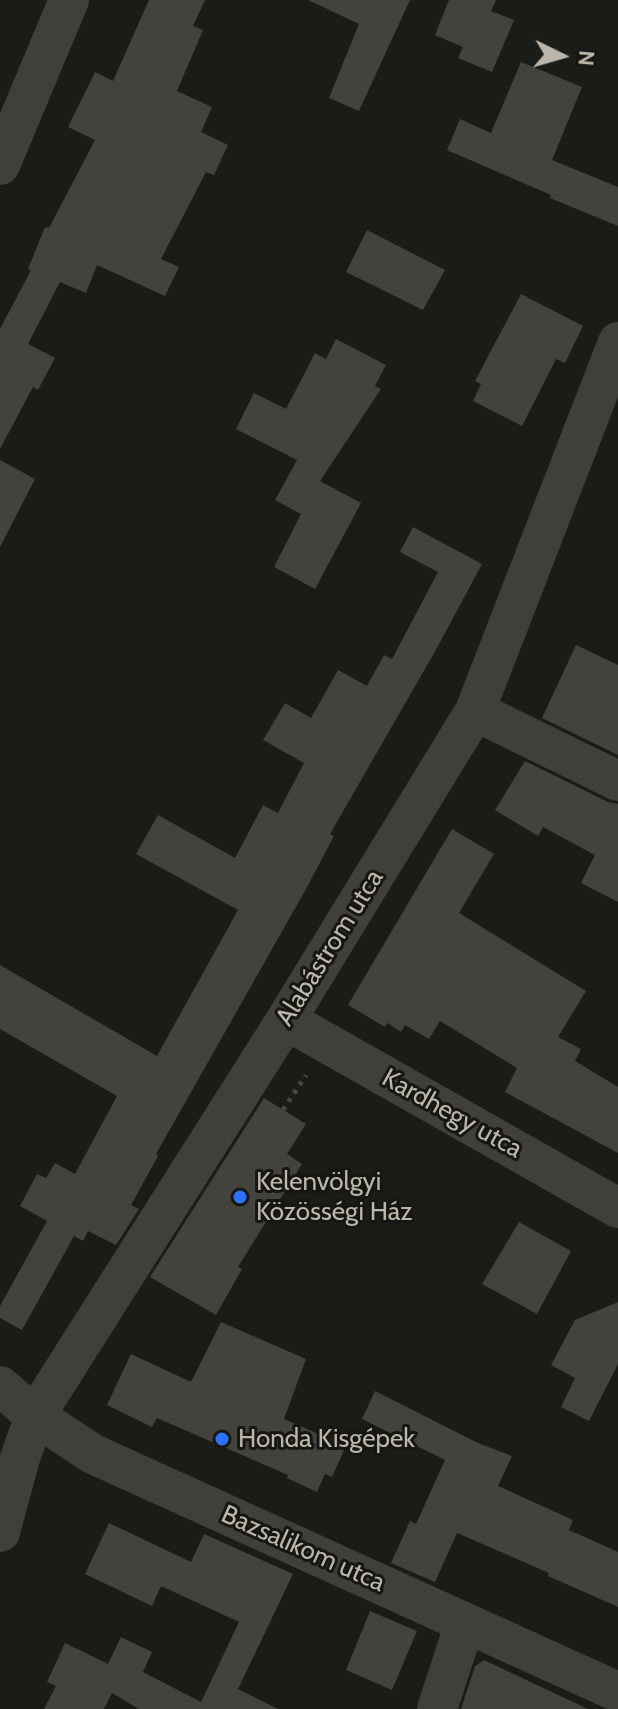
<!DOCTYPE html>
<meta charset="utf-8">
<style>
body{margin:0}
#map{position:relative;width:618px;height:1709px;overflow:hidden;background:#1b1b18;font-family:Cabin,sans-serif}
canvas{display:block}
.north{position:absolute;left:522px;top:16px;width:80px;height:80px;-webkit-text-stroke:6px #161613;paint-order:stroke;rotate:95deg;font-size:22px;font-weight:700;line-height:32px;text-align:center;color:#bbb6a9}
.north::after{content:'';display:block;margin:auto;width:28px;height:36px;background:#bbb6a9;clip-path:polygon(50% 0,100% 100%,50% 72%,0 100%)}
</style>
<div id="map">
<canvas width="618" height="1709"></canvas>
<div class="north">N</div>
</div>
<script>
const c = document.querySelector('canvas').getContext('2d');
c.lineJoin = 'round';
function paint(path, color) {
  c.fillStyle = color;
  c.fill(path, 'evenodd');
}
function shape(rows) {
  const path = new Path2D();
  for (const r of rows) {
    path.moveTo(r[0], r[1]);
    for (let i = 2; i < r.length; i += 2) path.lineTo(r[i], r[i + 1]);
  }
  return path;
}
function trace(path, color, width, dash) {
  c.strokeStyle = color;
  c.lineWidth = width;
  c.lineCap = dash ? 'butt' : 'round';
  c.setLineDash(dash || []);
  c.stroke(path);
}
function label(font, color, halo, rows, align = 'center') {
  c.font = font + ' Cabin,sans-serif';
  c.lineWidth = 6;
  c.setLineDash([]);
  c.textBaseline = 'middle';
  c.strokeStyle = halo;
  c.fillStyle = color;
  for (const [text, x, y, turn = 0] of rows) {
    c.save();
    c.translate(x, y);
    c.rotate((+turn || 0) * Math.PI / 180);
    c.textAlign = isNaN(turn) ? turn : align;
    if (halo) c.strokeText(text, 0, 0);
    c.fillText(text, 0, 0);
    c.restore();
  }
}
const building = shape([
 [149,0,205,0,193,26,203,30,177,91,212,107,201,132,228,145,214,175,206,172,161,259,179,267,165,296,97,265,86,293,60,282,28,344,55,358,38,390,33,387,0,449,0,329,31,270,28,269,45,227,49,228,95,140,68,127,95,72,113,81],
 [308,0,410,0,359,111,329,98,359,24],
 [449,0,496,0,491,11,514,20,492,72,458,58,463,47,435,35],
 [521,62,582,87,552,160,618,187,618,226,550,198,551,195,447,150,460,119,491,133],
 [367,230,445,270,423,310,346,272],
 [521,294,583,326,565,363,556,359,522,426,473,401,481,384,475,381],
 [336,339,386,365,375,386,381,389,320,481,361,503,315,589,274,567,301,514,275,500,297,460,236,429,254,393,286,409,315,353,326,359],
 [0,460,35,479,0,547],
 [413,527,482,564,437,648,330,834,334,836,306,889,156,1154,158,1156,131,1205,139,1209,116,1245,88,1231,83,1241,74,1236,22,1330,0,1318,0,1306,47,1221,20,1206,37,1174,46,1178,55,1163,75,1174,117,1096,0,1029,0,965,157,1056,238,910,136,854,158,815,235,858,263,805,278,813,304,763,263,740,285,703,311,718,338,670,367,686,384,655,392,659,438,572,400,552],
 [576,645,618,665,618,755,542,718],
 [525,761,608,802,618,804,618,902,581,883,595,855,543,827,538,836,495,810],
 [452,829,494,854,459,913,586,991,558,1037,581,1049,575,1061,618,1087,618,1153,505,1092,517,1068,440,1021,429,1039,405,1025,401,1032,387,1023,385,1027,348,1005],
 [264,1098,306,1124,287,1154,302,1164,238,1267,242,1269,216,1315,150,1277],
 [519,1222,571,1251,537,1314,482,1284],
 [618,1302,618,1364,589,1421,561,1407,575,1378,551,1365,575,1320],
 [221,1322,306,1359,284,1419,346,1446,332,1477,325,1474,317,1492,287,1478,288,1475,157,1418,152,1427,107,1405,131,1354,191,1382],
 [375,1391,478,1443,512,1456,498,1486,573,1520,569,1530,618,1552,618,1607,548,1576,549,1573,457,1533,435,1582,391,1563,410,1521,416,1524,445,1460,362,1419],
 [109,1523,191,1562,204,1534,293,1574,238,1689,278,1709,139,1709,112,1693,104,1709,44,1709,56,1686,47,1682,65,1643,108,1664,121,1637,152,1652,143,1672,201,1702,239,1622,161,1586,152,1606,85,1574],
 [370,1611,417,1631,392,1690,346,1670],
 [484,1660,588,1709,461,1709,475,1666]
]);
const path = shape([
 [283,1110,306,1075]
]);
const minor = shape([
 [0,165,69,0],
 [475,711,618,781],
 [286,1020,618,1208],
 [0,1386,35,1416,93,1454,618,1692],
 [0,1532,20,1458,35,1416,286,1020,475,711,618,342],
 [437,1709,465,1623]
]);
const markers = [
 [240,1197,8,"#2b73ff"],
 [222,1439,8,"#2b73ff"]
];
const streetNames = [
 ["Alabástrom utca",330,948,-58],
 ["Kardhegy utca",452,1114,29],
 ["Bazsalikom utca",303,1549,24]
];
const poiNames = [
 ["Kelenvölgyi",256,1182],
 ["Közösségi Ház",256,1212],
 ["Honda Kisgépek",238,1439]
];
paint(building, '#43423d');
trace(path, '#47453e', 5, [4, 6]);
trace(minor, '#403f39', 40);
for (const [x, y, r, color] of markers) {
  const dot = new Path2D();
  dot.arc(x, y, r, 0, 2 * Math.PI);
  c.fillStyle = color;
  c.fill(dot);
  trace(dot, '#161613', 3);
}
label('26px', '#bbb6a9', '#161613', streetNames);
label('26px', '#bbb6a9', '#161613', poiNames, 'left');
</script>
